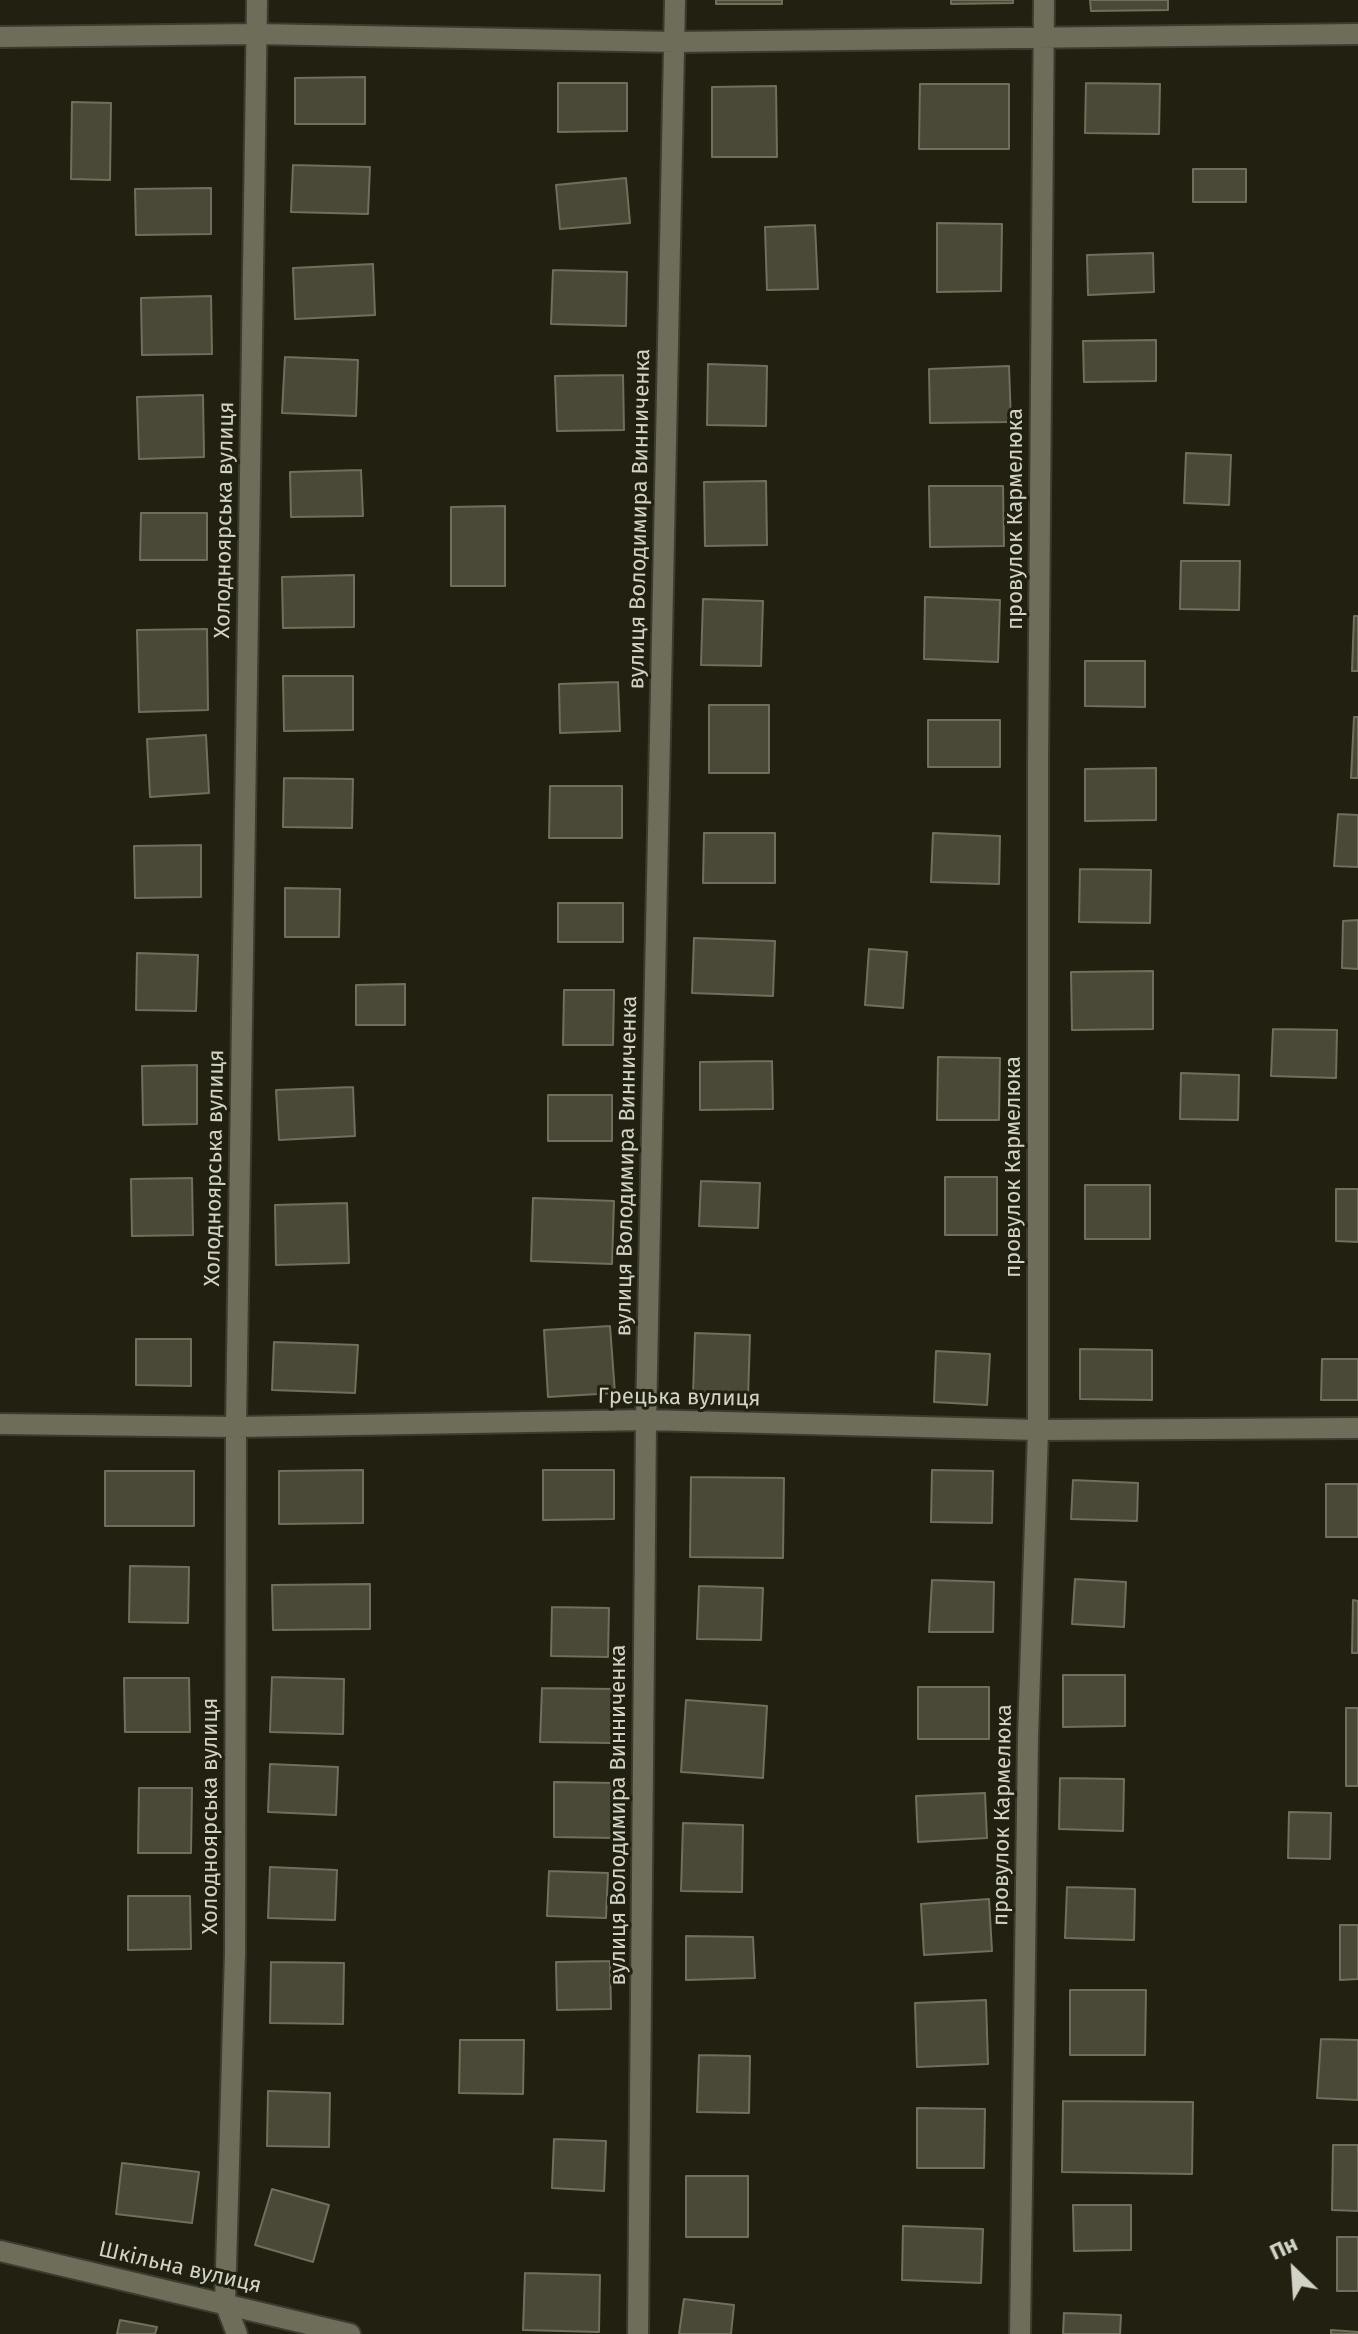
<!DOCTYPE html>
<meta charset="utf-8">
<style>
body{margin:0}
#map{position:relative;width:1358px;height:2334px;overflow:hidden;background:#222111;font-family:"Fira Sans",sans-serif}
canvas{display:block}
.north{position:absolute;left:1254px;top:2230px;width:80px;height:80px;-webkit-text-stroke:6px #222111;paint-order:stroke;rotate:335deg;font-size:22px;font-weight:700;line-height:32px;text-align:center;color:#d2d2c7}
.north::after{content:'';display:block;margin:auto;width:28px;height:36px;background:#d2d2c7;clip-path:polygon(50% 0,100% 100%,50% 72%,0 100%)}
</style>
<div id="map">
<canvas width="1358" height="2334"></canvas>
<div class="north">Пн</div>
</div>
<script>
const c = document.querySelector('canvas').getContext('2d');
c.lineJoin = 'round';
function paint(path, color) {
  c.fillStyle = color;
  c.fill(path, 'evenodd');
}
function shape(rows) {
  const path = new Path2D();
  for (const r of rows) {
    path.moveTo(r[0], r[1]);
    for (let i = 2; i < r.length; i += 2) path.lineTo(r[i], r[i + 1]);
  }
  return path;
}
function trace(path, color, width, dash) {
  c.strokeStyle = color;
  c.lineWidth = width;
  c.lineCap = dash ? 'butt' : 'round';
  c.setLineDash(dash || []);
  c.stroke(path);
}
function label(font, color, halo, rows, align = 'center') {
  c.font = font + ' "Fira Sans",sans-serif';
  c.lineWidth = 6;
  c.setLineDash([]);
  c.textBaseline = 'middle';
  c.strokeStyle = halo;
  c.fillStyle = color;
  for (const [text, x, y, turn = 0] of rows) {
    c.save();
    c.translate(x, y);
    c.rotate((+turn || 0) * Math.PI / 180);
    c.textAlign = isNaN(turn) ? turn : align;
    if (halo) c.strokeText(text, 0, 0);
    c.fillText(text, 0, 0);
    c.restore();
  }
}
const building = shape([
 [716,0,782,0,782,4,716,4,716,0],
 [951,0,1013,0,1013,3,951,4,951,0],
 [1090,0,1168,0,1168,10,1091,11,1090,0],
 [365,77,365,124,295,124,295,78,365,77],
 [558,83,627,83,627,131,558,132,558,83],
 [1086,83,1160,84,1159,134,1085,133,1086,83],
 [920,84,1009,84,1009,149,919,149,920,84],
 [776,86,777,157,712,157,712,87,776,86],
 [72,102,111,103,110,180,71,179,72,102],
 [293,165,370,167,368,214,291,212,293,165],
 [1193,169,1246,169,1246,202,1193,202,1193,169],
 [626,178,630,223,560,229,556,185,626,178],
 [211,188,211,234,136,235,135,189,211,188],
 [937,223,1002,224,1001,291,937,292,937,223],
 [815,225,818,289,767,290,765,227,815,225],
 [1153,253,1154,292,1088,295,1087,255,1153,253],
 [373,264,375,315,295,319,293,268,373,264],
 [553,270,627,272,626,326,551,324,553,270],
 [211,296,212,354,142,355,141,298,211,296],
 [1156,340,1156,381,1084,382,1083,341,1156,340],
 [285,357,358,360,356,416,282,413,285,357],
 [708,364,767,366,766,426,707,425,708,364],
 [1009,366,1011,422,930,423,929,369,1009,366],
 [623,375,624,430,557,431,555,376,623,375],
 [203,395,204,457,139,459,137,397,203,395],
 [1186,453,1231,455,1229,505,1184,503,1186,453],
 [361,470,363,516,291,517,290,472,361,470],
 [766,481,767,545,705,546,704,482,766,481],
 [929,486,1003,486,1004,546,930,547,929,486],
 [505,506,505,586,451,586,451,507,505,506],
 [141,513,207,513,207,560,140,560,141,513],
 [1181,561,1240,561,1239,610,1180,609,1181,561],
 [354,575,354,627,283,628,282,577,354,575],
 [925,597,1000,600,998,662,924,659,925,597],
 [703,599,763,601,761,666,701,665,703,599],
 [1354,616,1358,616,1358,671,1352,671,1354,616],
 [207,629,208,710,139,712,137,630,207,629],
 [1085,661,1145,661,1145,707,1085,706,1085,661],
 [283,676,353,676,353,730,284,731,283,676],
 [618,682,620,731,560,733,559,684,618,682],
 [709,705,769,705,769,773,709,773,709,705],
 [1354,717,1358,717,1358,778,1351,778,1354,717],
 [928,720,1000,720,1000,767,928,767,928,720],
 [206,735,209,793,150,797,147,739,206,735],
 [1156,768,1156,820,1085,821,1085,769,1156,768],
 [284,778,353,779,352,828,283,827,284,778],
 [550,786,622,786,622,838,549,838,550,786],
 [1338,814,1358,815,1358,867,1334,866,1338,814],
 [704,833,775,833,775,883,703,883,704,833],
 [933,833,1000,836,999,884,931,882,933,833],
 [201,845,201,897,135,898,134,846,201,845],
 [1080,869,1151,870,1150,923,1079,922,1080,869],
 [285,888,340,889,339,937,285,937,285,888],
 [558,903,623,903,623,942,558,942,558,903],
 [1358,920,1358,969,1342,968,1343,921,1358,920],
 [694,938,775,941,773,996,692,993,694,938],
 [869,949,907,952,903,1008,865,1005,869,949],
 [137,953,198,955,196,1011,136,1010,137,953],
 [1153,971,1153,1029,1072,1030,1071,972,1153,971],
 [405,984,405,1025,356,1025,356,985,405,984],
 [564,990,614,990,613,1045,563,1045,564,990],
 [1273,1029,1337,1030,1336,1078,1271,1076,1273,1029],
 [938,1057,1000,1058,999,1120,937,1120,938,1057],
 [772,1061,773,1109,700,1110,700,1062,772,1061],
 [197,1065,197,1124,143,1125,142,1066,197,1065],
 [1181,1073,1239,1075,1238,1120,1180,1119,1181,1073],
 [353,1087,355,1136,279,1140,276,1090,353,1087],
 [548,1095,612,1095,612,1141,548,1141,548,1095],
 [945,1177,997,1177,997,1235,945,1235,945,1177],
 [192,1178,193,1235,132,1236,131,1179,192,1178],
 [701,1181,760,1183,758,1228,699,1226,701,1181],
 [1085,1185,1150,1185,1150,1239,1085,1239,1085,1185],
 [1336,1189,1358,1189,1358,1242,1336,1241,1336,1189],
 [533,1198,614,1201,612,1264,531,1261,533,1198],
 [347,1203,349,1263,276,1265,275,1205,347,1203],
 [610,1326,615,1393,548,1397,544,1330,610,1326],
 [695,1333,750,1335,748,1398,693,1395,695,1333],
 [136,1339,191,1339,191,1386,136,1385,136,1339],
 [274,1342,358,1345,355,1393,272,1390,274,1342],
 [1080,1349,1152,1350,1152,1400,1080,1399,1080,1349],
 [936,1351,990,1354,987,1405,934,1402,936,1351],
 [1322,1359,1358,1359,1358,1400,1321,1400,1322,1359],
 [363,1470,363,1523,279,1524,279,1471,363,1470],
 [543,1470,614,1470,614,1519,543,1520,543,1470],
 [932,1470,993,1471,992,1523,931,1522,932,1470],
 [105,1471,194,1471,194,1526,105,1526,105,1471],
 [691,1477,784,1478,783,1558,690,1557,691,1477],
 [1073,1480,1138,1483,1137,1521,1071,1519,1073,1480],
 [1326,1484,1358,1484,1358,1537,1326,1537,1326,1484],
 [130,1566,189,1567,188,1623,129,1622,130,1566],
 [1075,1579,1126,1582,1124,1627,1072,1624,1075,1579],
 [932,1580,994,1582,993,1632,929,1632,932,1580],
 [370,1584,370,1629,273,1630,272,1585,370,1584],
 [699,1586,763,1588,761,1640,697,1639,699,1586],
 [1353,1600,1358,1601,1358,1653,1352,1653,1353,1600],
 [552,1607,609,1608,608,1657,551,1656,552,1607],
 [1063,1675,1125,1675,1125,1726,1063,1727,1063,1675],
 [272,1677,344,1679,343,1734,270,1732,272,1677],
 [124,1678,189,1678,190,1732,125,1732,124,1678],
 [918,1687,989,1687,989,1739,918,1739,918,1687],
 [542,1688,614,1689,612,1743,540,1742,542,1688],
 [686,1700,767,1706,763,1778,681,1772,686,1700],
 [1346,1708,1358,1708,1358,1786,1346,1786,1346,1708],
 [270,1764,338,1767,336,1815,268,1812,270,1764],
 [1060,1778,1124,1779,1123,1831,1059,1829,1060,1778],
 [554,1782,615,1783,615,1838,554,1837,554,1782],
 [139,1788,192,1788,191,1853,138,1853,139,1788],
 [985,1793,987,1838,918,1842,916,1796,985,1793],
 [1289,1812,1331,1813,1330,1859,1288,1858,1289,1812],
 [683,1823,743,1825,742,1892,681,1891,683,1823],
 [270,1867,337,1870,335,1920,268,1918,270,1867],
 [549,1871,608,1873,606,1918,547,1916,549,1871],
 [1067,1887,1135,1889,1134,1940,1065,1938,1067,1887],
 [128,1896,190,1896,191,1949,128,1950,128,1896],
 [989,1899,992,1951,924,1955,921,1904,989,1899],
 [1340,1925,1358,1925,1358,1979,1340,1980,1340,1925],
 [686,1936,753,1937,755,1978,686,1980,686,1936],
 [610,1961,611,2009,557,2010,556,1962,610,1961],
 [271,1962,344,1963,343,2024,270,2023,271,1962],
 [1070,1990,1146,1990,1145,2055,1070,2055,1070,1990],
 [986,2000,988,2064,917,2067,915,2003,986,2000],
 [1321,2039,1358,2040,1358,2100,1317,2098,1321,2039],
 [460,2040,524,2040,523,2094,459,2093,460,2040],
 [699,2055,750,2056,749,2113,697,2112,699,2055],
 [268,2091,330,2093,329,2147,267,2146,268,2091],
 [1063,2101,1193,2102,1192,2174,1062,2172,1063,2101],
 [917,2108,985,2109,984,2168,917,2168,917,2108],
 [554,2139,606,2141,604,2191,552,2188,554,2139],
 [1333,2145,1358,2145,1358,2211,1332,2210,1333,2145],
 [122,2163,199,2172,192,2223,116,2214,122,2163],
 [686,2176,748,2176,748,2237,686,2237,686,2176],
 [272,2189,329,2205,313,2262,255,2245,272,2189],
 [1073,2205,1131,2205,1131,2250,1074,2251,1073,2205],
 [903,2226,983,2229,981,2283,902,2280,903,2226],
 [1337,2237,1358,2237,1358,2291,1337,2291,1337,2237],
 [525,2273,600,2275,599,2332,523,2330,525,2273],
 [684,2299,734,2305,731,2334,679,2334,684,2299],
 [1064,2313,1121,2315,1120,2334,1063,2334,1064,2313],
 [120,2320,157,2327,155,2334,117,2334,120,2320],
 [1331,2330,1358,2332,1358,2334,1331,2334,1331,2330]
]);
const minor = shape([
 [0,37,256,34,674,42,1358,34],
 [0,1424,236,1427,646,1420,1038,1430,1358,1428],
 [237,2334,225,2303,235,1953,236,1427,257,0],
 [638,2334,646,1420,675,0],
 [1020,2334,1028,1736,1038,1430,1038,764,1044,0]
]);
const tertiary = shape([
 [0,2251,350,2334]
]);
const streetNames = [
 ["вулиця Володимира Винниченка",640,519,-89],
 ["провулок Кармелюка",1016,519,-90],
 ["Холодноярська вулиця",225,520,-89],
 ["вулиця Володимира Винниченка",627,1166,-89],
 ["провулок Кармелюка",1014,1167,-90],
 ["Холодноярська вулиця",215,1168,-89],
 ["Грецька вулиця",679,1398,1],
 ["вулиця Володимира Винниченка",619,1815,-90],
 ["провулок Кармелюка",1003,1815,-89],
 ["Холодноярська вулиця",211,1816,-90],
 ["Шкільна вулиця",180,2268,13]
];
paint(building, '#4a4937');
trace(building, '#706f5b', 2);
trace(minor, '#3c3b30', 24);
trace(tertiary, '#3c3b30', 24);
trace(minor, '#6e6d5a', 20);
trace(tertiary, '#6e6d5a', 20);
label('22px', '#d2d2c7', '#222111', streetNames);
</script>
